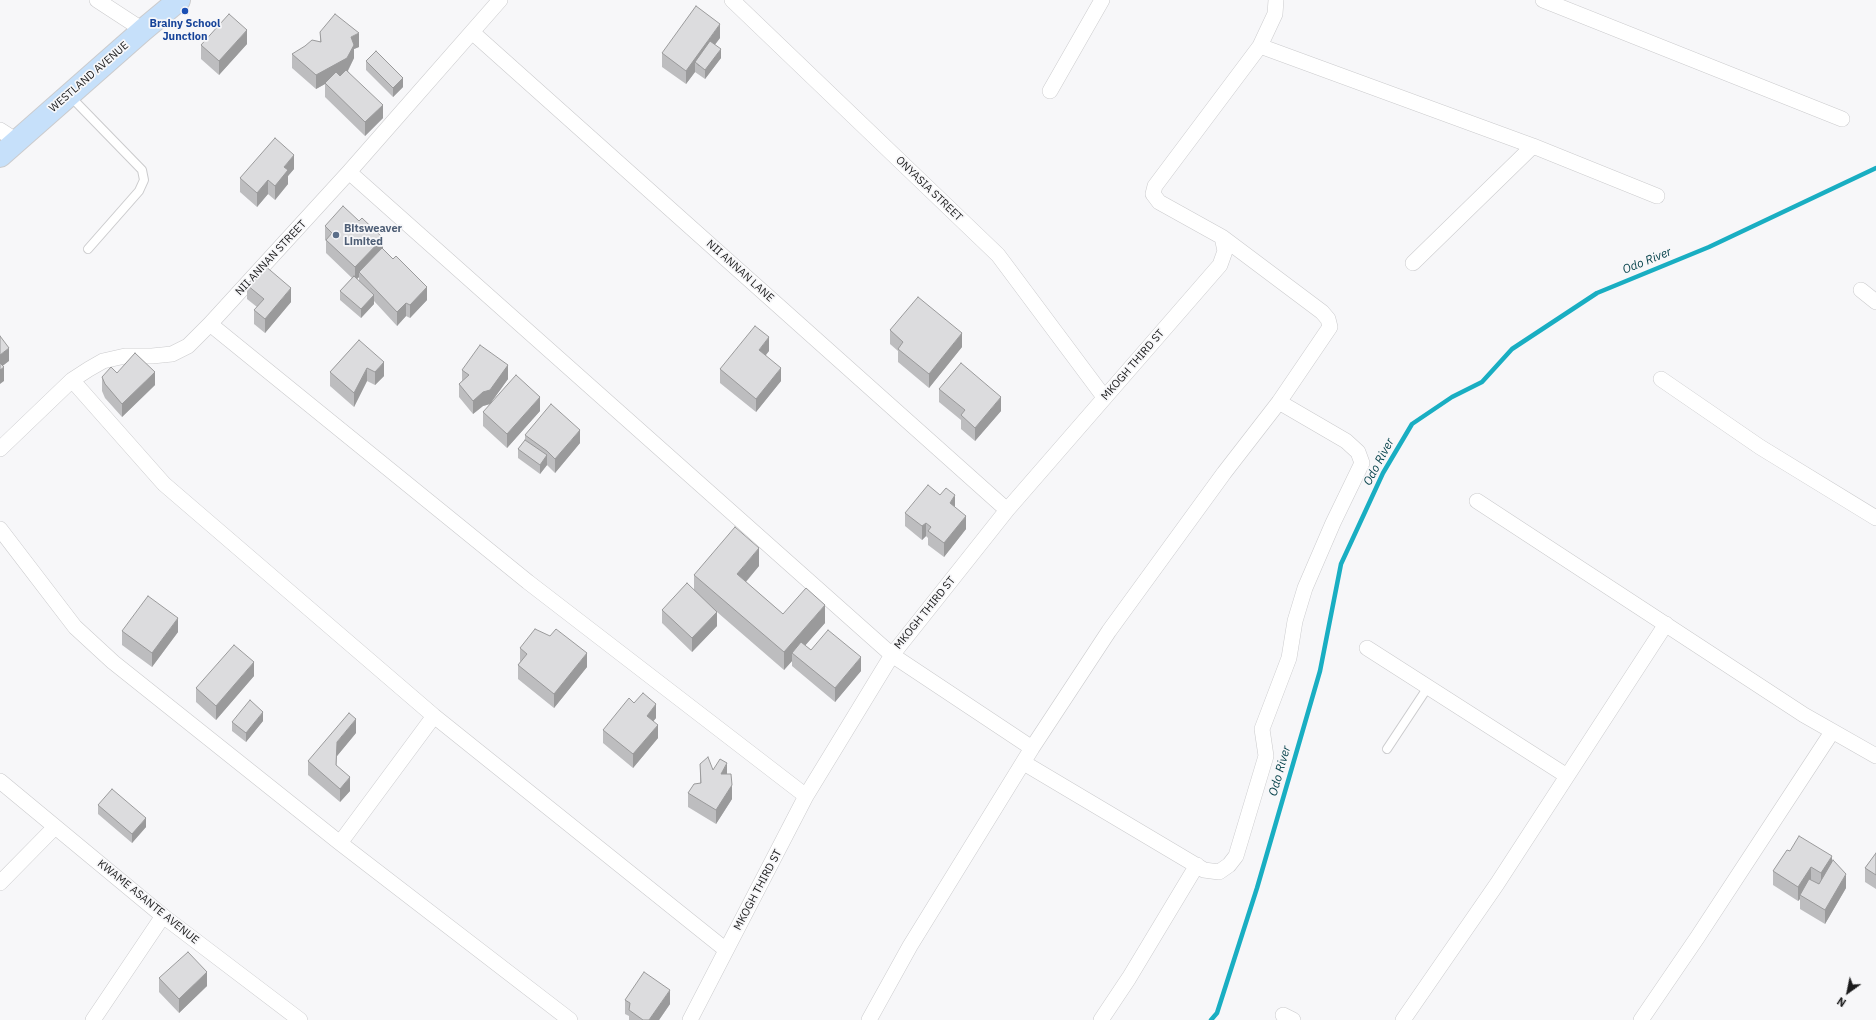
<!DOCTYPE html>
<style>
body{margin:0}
#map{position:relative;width:1876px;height:1020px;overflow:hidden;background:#f7f7f9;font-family:"IBM Plex Sans",sans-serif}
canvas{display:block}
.north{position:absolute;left:1828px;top:972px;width:40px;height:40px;-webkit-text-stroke:3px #f7f7f9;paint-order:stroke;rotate:213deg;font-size:11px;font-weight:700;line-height:16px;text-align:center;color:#1b1b1c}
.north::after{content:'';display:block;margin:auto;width:14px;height:18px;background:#1b1b1c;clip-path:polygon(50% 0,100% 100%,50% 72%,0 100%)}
</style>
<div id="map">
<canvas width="1876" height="1020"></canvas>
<div class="north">N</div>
</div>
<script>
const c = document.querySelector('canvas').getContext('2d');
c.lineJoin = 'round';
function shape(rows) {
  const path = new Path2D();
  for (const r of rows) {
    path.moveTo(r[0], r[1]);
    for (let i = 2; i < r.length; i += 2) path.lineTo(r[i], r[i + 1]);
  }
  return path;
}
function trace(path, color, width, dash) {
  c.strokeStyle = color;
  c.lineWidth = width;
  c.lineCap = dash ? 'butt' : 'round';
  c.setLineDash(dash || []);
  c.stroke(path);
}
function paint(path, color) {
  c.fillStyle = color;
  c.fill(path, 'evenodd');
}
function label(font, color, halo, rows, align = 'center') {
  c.font = font + ' "IBM Plex Sans",sans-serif';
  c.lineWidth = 3.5;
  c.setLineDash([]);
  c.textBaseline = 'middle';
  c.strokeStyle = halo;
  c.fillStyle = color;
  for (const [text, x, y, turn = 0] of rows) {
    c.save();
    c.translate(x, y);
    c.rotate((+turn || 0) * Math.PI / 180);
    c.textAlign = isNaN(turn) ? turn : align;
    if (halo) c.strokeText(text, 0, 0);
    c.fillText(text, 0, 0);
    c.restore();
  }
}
const stream = shape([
 [1211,1020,1217,1013,1257,888,1320,671,1341,564,1383,473,1412,424,1452,397,1482,382,1512,349,1597,293,1709,247,1876,168]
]);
const lane = shape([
 [69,95,142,170,144,180,139,191,88,249],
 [1387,749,1428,687]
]);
const street = shape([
 [97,0,143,30],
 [732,0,998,255,1104,397],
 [1543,0,1842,119],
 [472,32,1007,510],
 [1260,46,1533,146,1657,196],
 [1050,91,1102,0],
 [0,130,17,141],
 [349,172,892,655,1032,748],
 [1413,263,1533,146],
 [1861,290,1876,302],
 [210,324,528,582,806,796],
 [1661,379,1760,447,1876,518],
 [72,380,164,484,434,716,726,950],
 [0,449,72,380,89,369,103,361,125,356,152,356,172,354,188,346,210,324,349,172,500,0],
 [1477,501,1804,715,1876,756],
 [0,529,75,627,113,662,340,843,570,1020],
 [1367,648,1567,776],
 [1024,763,1204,870,1219,872,1229,865,1236,856,1266,756,1262,729,1289,658,1295,621,1305,588,1333,523,1362,463,1358,452,1346,441,1279,402],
 [0,781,163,916,300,1020],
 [340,843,434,716],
 [0,883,55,827],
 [1283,1015,1293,1020],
 [93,1020,163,916],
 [690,1020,806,796,892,655,1007,510,1220,265,1225,251,1222,237,1159,202,1153,194,1155,186,1260,46,1275,14,1276,0],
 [869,1020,910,946,1032,748,1109,631,1224,473,1279,402,1330,327,1328,319,1322,312,1222,237],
 [1101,1020,1129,978,1197,865],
 [1403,1020,1497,884,1666,624],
 [1641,1020,1697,938,1832,732]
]);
const secondary = shape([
 [0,156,143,30,179,0]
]);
const wall = shape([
 [320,32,359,47,354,49,354,58,348,71,383,118,365,136,325,97,325,84,316,89,292,68,292,54,320,42],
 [720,38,715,44,721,58,705,79,695,72,686,84,662,67,662,53],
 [247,44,219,75,201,59,201,45],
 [366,61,403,87,393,97,366,70],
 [294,169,288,176,288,184,275,200,268,194,257,207,240,192,240,178],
 [325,226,383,249,427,300,410,318,406,316,397,326,374,301,374,304,361,318,340,300,340,291,352,278,326,253,326,241,325,240],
 [359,277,359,281,357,279],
 [247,285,291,302,265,333,254,324,254,310,257,307,247,299],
 [890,330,962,347,929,388,898,362,898,351,890,344],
 [359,340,384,376,375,385,367,381,354,407,330,386,330,372],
 [769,351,766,355,781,381,756,412,720,383,720,369],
 [462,370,508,379,490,404,483,406,473,414,459,397,459,384,462,381],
 [117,373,155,385,122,417,105,398,102,391,102,377],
 [939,389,1001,411,975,441,961,429,961,420,939,402],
 [540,411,507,448,483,426,483,412],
 [525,435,580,443,555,473,547,465,540,474,518,458,518,449,525,440],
 [955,507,966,529,944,557,928,545,928,538,926,536,922,540,905,526,905,513],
 [759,566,746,582,783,614,825,623,805,645,811,650,861,671,835,702,792,666,792,661,784,670,717,612,717,626,692,652,662,623,662,610,694,590,694,575],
 [122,631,178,632,152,667,122,645],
 [520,648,587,667,554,708,518,679,518,665,520,662],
 [254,676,216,720,196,702,196,688],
 [634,703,656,718,653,721,658,738,633,768,603,743,603,730],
 [263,721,246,742,232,731,232,722],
 [356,733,337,756,336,766,350,791,340,802,308,775,308,761],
 [700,764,713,770,727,774,732,799,716,824,688,807,688,793,700,783],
 [98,805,146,827,132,843,98,814],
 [1790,851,1832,862,1846,888,1825,924,1800,909,1800,899,1798,901,1773,885,1773,871],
 [1876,853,1876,889,1865,882,1865,868],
 [159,978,207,986,179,1013,159,992],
 [625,1000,670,1004,659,1020,629,1020,629,1016,625,1014]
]);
const shadedWall = shape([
 [720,24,720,38,699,66,695,62,695,72,686,84,686,71],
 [247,30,247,44,219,75,219,61],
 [359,33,359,47,354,49,354,58,347,72,325,84,325,83,325,84,316,89,316,75,351,37],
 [721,49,721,58,705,79,705,70],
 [403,78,403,87,393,97,393,88],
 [383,105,383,118,365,136,365,122],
 [294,155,294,169,288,176,288,184,275,200,275,186,284,167],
 [268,180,268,194,257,207,257,193],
 [383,238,383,252,359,272,359,277,355,281,355,267],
 [427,287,427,300,410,318,410,305],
 [291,288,291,302,265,333,265,319],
 [374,295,374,304,361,318,361,309],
 [406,303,406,316,397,326,397,312],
 [962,333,962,347,929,388,929,374],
 [769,337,769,351,759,363,759,350],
 [9,348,9,361,0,368,0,355],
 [384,362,384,376,375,385,375,372],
 [508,365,508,379,490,404,483,406,473,414,473,401],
 [4,367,4,381,0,384,0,370],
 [367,368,367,381,354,407,354,393],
 [781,368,781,381,756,412,756,399],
 [155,372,155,385,122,417,122,404],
 [540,397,540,411,507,448,507,434],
 [1001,397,1001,411,975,441,975,428],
 [580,430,580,443,555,473,555,459],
 [547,455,547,465,540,474,540,465],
 [955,495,955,509,950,503],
 [966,516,966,529,944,557,944,543],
 [926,523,926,536,922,540,922,526],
 [759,548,759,566,737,592,737,574],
 [825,605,825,623,796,656,792,653,792,661,784,670,784,652],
 [717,612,717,626,692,652,692,638],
 [178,618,178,632,152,667,152,653],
 [587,653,587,667,554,708,554,694],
 [861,657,861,671,835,702,835,688],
 [254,662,254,676,216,720,216,706],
 [656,704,656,718,647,729,647,716],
 [263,712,263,721,246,742,246,733],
 [356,719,356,733,337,756,336,779,337,742],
 [658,725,658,738,633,768,633,754],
 [727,763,727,777,721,774],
 [350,777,350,791,340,802,340,789],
 [732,785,732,799,716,824,716,810],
 [146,818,146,827,132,843,132,834],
 [1832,856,1832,870,1821,887,1821,873],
 [1811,867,1811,881,1800,895,1800,899,1798,901,1798,887],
 [1846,874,1846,888,1825,924,1825,910],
 [207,972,207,986,179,1013,179,999],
 [670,990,670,1004,659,1020,649,1020]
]);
const building = shape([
 [696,6,720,24,686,71,662,53,696,6],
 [229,14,247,30,219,61,201,45,229,14],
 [335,14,359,33,351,37,354,45,347,58,316,75,292,54,305,46,312,40,321,42,320,32,335,14],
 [710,41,721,49,705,70,695,62,710,41],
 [376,51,403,78,393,88,366,61,376,51],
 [346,70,383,105,365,122,325,83,336,72,340,76,346,70],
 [275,138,294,155,284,167,288,170,275,186,268,180,257,193,240,178,275,138],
 [343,206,359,221,362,218,383,238,355,267,326,240,332,233,325,226,343,206],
 [382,248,393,259,396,256,427,287,410,305,406,303,397,312,359,272,382,248],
 [264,265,291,288,265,319,254,310,264,299,247,285,264,265],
 [354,276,374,295,361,309,340,291,354,276],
 [918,297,962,333,929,374,898,349,903,342,890,330,918,297],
 [755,326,769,337,759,350,781,368,756,399,720,369,755,326],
 [0,336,9,348,0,355,0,336],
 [359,340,384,362,375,372,367,368,354,393,330,372,359,340],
 [480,345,508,365,490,390,483,392,473,401,459,384,469,375,462,370,480,345],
 [135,353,155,372,122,404,105,384,102,377,111,367,117,373,135,353],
 [0,363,4,367,0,370,0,363],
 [961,363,1001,397,975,428,961,415,965,410,939,389,961,363],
 [516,375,540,397,507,434,483,412,516,375],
 [551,404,580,430,555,459,547,451,525,435,551,404],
 [525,440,547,455,540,465,518,449,525,440],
 [928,485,940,495,946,488,955,495,950,503,966,516,944,543,928,531,931,527,926,523,922,526,905,513,928,485],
 [735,527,759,548,737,574,783,614,806,588,825,605,784,652,694,575,735,527],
 [687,583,717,612,692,638,662,610,687,583],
 [148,596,178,618,152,653,122,631,148,596],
 [535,629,550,636,556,629,587,653,554,694,518,665,527,654,520,648,535,629],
 [828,630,861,657,835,688,792,653,801,642,811,650,828,630],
 [234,645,254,662,216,706,196,688,234,645],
 [643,693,656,704,647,716,658,725,633,754,603,730,629,698,634,703,643,693],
 [250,700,263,712,246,733,232,722,250,700],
 [349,713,356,719,337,742,336,765,350,777,340,789,308,761,349,713],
 [708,757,713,770,720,759,727,763,721,774,731,774,732,785,716,810,688,793,694,784,701,783,700,764,708,757],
 [112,789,146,818,132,834,98,805,112,789],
 [1799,836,1832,856,1821,873,1811,867,1798,887,1773,871,1787,850,1790,851,1799,836],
 [1876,853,1876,875,1865,868,1876,853],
 [1833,860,1846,874,1825,910,1800,895,1809,879,1819,884,1833,860],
 [188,952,207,972,179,999,159,978,188,952],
 [644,972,670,990,649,1020,643,1020,629,1010,630,1003,625,1000,644,972]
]);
const markers = [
 [185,11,4,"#1a4fb4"],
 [336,235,4,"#5c6f8a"]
];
const transitNames = [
 ["Brainy School",185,24],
 ["Junction",185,37]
];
const streetNames = [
 ["WESTLAND AVENUE",89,77,-41],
 ["ONYASIA STREET",929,189,44],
 ["NII ANNAN STREET",271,258,-47],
 ["NII ANNAN LANE",740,271,42],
 ["MKOGH THIRD ST",1133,365,-49],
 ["MKOGH THIRD ST",925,613,-51],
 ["MKOGH THIRD ST",758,890,-62],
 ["KWAME ASANTE AVENUE",148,902,39]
];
const serviceNames = [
 ["Bitsweaver",344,229],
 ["Limited",344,242]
];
const waterNames = [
 ["Odo River",1647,261,-22],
 ["Odo River",1379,462,-62],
 ["Odo River",1280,771,-74]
];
trace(stream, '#19aec2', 4.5);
trace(lane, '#cbcbcd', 10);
trace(street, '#cbcbcd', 16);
trace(secondary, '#cbcbcd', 24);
trace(lane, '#fff', 8);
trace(street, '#fff', 15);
trace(secondary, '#c6e0fa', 22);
paint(wall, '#bdbdbf');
paint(shadedWall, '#9a9a9b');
paint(building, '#dcdcde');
trace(building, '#9a9a9b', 1);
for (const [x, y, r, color] of markers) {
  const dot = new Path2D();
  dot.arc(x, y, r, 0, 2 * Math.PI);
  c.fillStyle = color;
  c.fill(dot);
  trace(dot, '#f7f7f9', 1.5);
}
label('bold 11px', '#164399', '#f7f7f9', transitNames);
label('11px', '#1b1b1c', '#f7f7f9', streetNames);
label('bold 11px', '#4e5e75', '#f7f7f9', serviceNames, 'left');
label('italic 12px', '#003e47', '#f7f7f9', waterNames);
</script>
